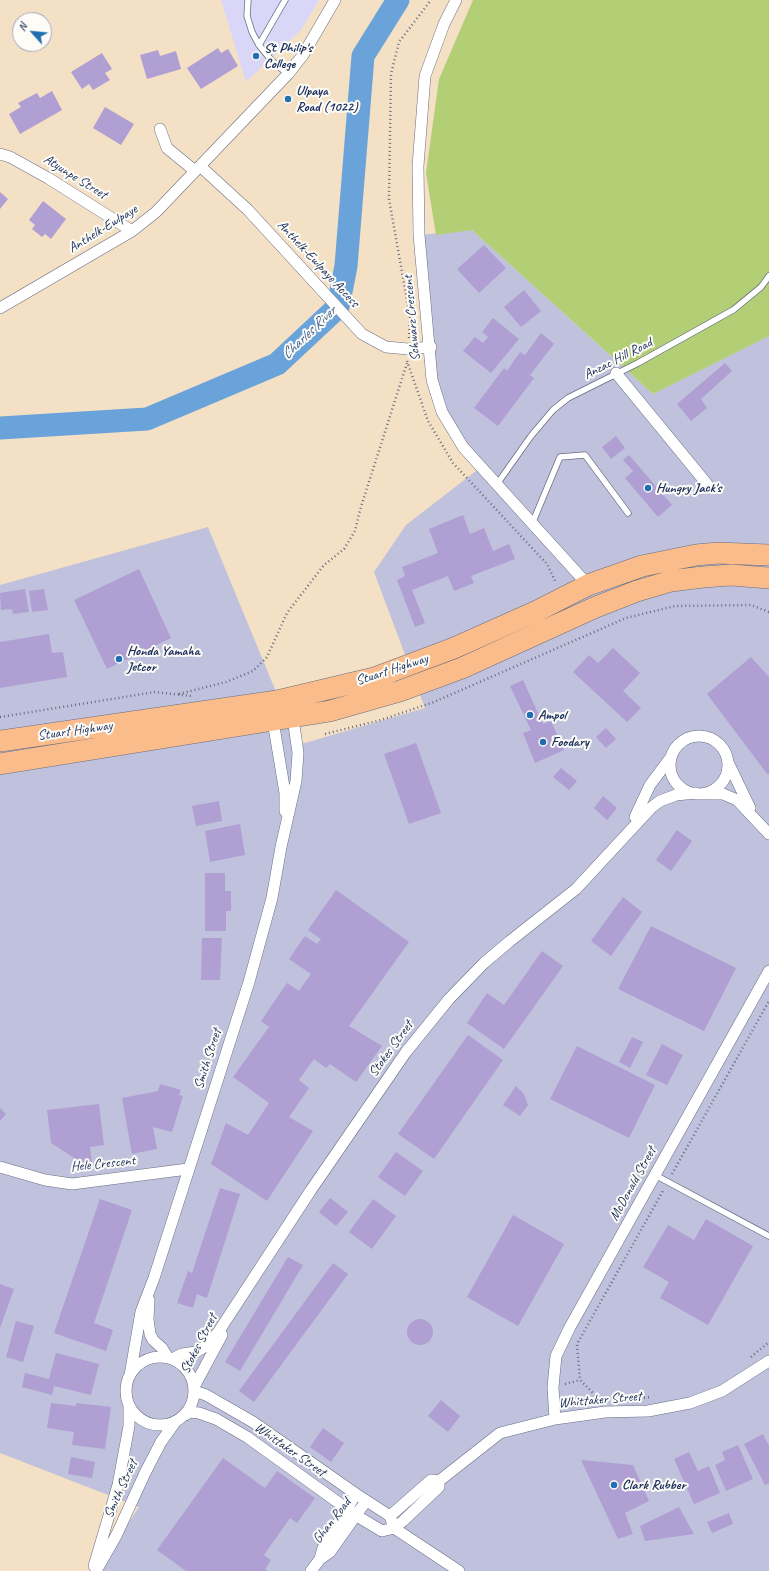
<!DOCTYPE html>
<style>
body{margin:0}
#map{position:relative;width:769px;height:1571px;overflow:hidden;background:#f4e0c4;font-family:Caveat,sans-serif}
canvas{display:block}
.north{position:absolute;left:12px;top:12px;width:40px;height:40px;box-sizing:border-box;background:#fdfcf7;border:1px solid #a3aaba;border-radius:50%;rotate:297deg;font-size:11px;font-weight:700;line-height:16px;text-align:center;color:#1b2f5e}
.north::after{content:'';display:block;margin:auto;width:14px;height:18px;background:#1f6fb2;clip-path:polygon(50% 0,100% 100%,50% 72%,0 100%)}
</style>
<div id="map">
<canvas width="769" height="1571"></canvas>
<div class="north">N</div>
</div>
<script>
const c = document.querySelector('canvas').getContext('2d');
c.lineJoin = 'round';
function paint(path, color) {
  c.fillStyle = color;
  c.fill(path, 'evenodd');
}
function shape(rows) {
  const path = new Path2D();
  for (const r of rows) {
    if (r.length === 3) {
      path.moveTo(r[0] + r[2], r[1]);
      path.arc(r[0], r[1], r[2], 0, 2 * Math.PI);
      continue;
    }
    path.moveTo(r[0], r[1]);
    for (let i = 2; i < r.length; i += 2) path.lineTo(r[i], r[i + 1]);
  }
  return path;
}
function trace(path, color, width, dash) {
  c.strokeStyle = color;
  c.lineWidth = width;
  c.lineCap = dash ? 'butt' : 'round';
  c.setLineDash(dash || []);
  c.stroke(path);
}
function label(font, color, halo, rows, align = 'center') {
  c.font = font + ' Caveat,sans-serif';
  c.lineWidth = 4;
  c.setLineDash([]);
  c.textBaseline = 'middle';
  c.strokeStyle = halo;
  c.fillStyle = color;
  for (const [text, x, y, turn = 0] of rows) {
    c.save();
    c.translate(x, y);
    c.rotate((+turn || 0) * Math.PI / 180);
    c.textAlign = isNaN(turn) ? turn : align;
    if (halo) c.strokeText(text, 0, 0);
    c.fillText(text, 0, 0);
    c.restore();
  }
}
const built = shape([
 [221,0,319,0,301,30,246,82]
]);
const industrial = shape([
 [472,230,653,394,769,336,769,1571,97,1571,139,1507,0,1453,0,585,208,527,298,745,425,708,374,572,406,525,481,467,436,393,419,235]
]);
const green = shape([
 [473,0,769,0,769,336,653,394,472,230,436,235,426,173,439,79]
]);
const river = shape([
 [0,428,147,419,277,364,338,307,346,266,363,56,398,0]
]);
const building = shape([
 [218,48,221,53,228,49,238,66,201,89,187,68],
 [158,50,160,56,176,51,181,69,147,79,140,55],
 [102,53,112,69,105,73,110,80,93,90,89,84,82,89,71,72],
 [52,91,62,110,20,134,9,114,21,107,18,103,37,93,40,98],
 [105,107,134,124,121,145,93,128],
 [0,192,8,199,0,209],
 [43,201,66,219,51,239,45,234,42,237,32,229,35,225,29,220],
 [484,245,506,268,479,293,457,269],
 [524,290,541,311,521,327,504,307],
 [493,318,519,339,491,373,463,351,475,337,483,343,488,337,482,332],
 [541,333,554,344,530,375,534,378,498,426,474,408,504,368,507,371,520,352,525,355],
 [725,363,732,371,701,399,707,408,691,421,677,404],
 [616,436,625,448,611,459,602,447],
 [629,455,672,505,658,517,625,478,633,471,623,460],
 [463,515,470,534,484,528,493,551,509,544,515,559,471,576,474,583,454,591,448,576,412,590,425,623,415,627,397,580,405,576,402,567,438,553,429,529],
 [139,569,171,638,107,669,74,600],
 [25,589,29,612,13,614,12,609,1,610,0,593],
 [44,589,48,610,32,612,29,591],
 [49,634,52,653,63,652,67,677,0,688,0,642],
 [613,648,640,673,623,691,641,708,627,722,573,672,589,655,598,663],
 [751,657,769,677,769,774,768,775,707,694],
 [523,680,543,724,551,721,564,750,535,763,523,733,531,730,510,686],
 [606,728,616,739,606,748,596,737],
 [416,743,441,813,409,824,384,754],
 [561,768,577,781,569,790,553,777],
 [603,796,617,808,607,820,594,808],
 [219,801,222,821,196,826,192,806],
 [240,824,245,855,210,862,205,831],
 [677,830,692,841,671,871,656,860],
 [205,873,225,873,225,891,231,891,231,911,226,911,226,931,205,931],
 [336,890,409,942,349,1026,382,1046,356,1082,330,1064,326,1068,314,1059,299,1080,309,1088,289,1117,313,1131,267,1201,211,1164,226,1123,248,1135,269,1103,233,1077,269,1027,261,1021,287,983,299,991,311,974,289,959,305,936,317,944,321,939,308,930],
 [623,897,642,912,611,956,591,941],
 [651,926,736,968,704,1031,618,989],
 [202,938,222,938,220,980,201,980],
 [542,951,563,966,504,1049,467,1023,487,993,504,1005],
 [468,1035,503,1060,434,1159,398,1134],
 [632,1037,643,1042,630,1068,619,1062],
 [662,1044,683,1055,667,1085,646,1075],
 [577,1046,655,1085,629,1138,550,1099],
 [160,1084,181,1090,179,1095,183,1096,172,1132,153,1127,157,1149,132,1154,122,1098,158,1091],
 [516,1086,524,1094,528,1105,520,1116,503,1105],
 [99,1104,104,1145,90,1147,92,1162,82,1163,51,1143,47,1110],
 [0,1108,6,1114,0,1121],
 [396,1152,423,1171,405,1196,378,1177],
 [220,1188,240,1194,207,1298,197,1294,193,1308,177,1303,188,1271,192,1273],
 [330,1198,348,1212,336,1226,319,1212],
 [100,1199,132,1210,94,1323,113,1330,106,1351,54,1333],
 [373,1199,396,1216,372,1249,349,1232],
 [513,1215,564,1244,518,1326,467,1297],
 [706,1219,753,1246,708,1325,660,1298,669,1282,643,1267,668,1225,694,1240],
 [288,1257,303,1265,240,1371,225,1362],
 [333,1263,348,1274,254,1402,239,1391],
 [0,1284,14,1289,0,1328],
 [420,1332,13],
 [16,1321,34,1326,23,1362,6,1357],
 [56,1353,99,1364,91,1395,54,1386,52,1395,22,1387,25,1373,49,1379],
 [441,1400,460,1416,448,1432,428,1416],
 [51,1403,76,1406,76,1403,111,1407,105,1449,72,1445,74,1432,47,1428],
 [323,1428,344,1443,331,1462,310,1447],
 [763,1434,769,1446,769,1483,765,1485,744,1444],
 [738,1445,753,1479,726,1491,715,1465,725,1460,722,1452],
 [689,1452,698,1471,709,1466,720,1493,694,1504,674,1459],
 [71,1457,95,1462,92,1478,68,1474],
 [223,1458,265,1488,277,1471,315,1498,297,1523,290,1518,264,1555,271,1560,265,1569,268,1571,186,1571,157,1550],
 [581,1460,633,1465,649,1501,625,1513,633,1534,618,1539],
 [679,1507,694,1534,645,1541,640,1526],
 [729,1513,733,1524,712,1533,707,1522]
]);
const path = shape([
 [409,338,410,317,389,199,391,74,399,42,431,0],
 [407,361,428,421,453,463,547,564,556,583],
 [179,694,226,682,253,671,267,657,287,613,324,565,344,549,355,531,360,510,407,363],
 [0,717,155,692,191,696],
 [325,734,381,720,434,702,626,618,675,606,751,605,769,612],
 [672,1174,769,1001],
 [751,1357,769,1342],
 [565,1384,580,1380],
 [640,1398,651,1397],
 [601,1401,580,1380,577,1344,664,1189]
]);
const lane = shape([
 [248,0,247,16,252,32,259,45,272,61,288,74],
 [259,45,285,0],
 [497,484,531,436,553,410,568,398,638,363,733,310,761,287,769,276],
 [532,524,560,457,585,455,628,513],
 [655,1175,769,1236]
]);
const street = shape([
 [456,0,444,24,425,76,418,166,419,235,432,380,442,412,463,447,588,585],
 [160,129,167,148,195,171],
 [0,154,10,157,48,178,132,231],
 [200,166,248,210,362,334,386,347,408,349,431,347],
 [0,308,132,231,156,212,288,74,303,55,335,0],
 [616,373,707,484],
 [273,721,285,793,285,811],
 [699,765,29],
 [728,762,750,808],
 [706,794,723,794,737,800,769,834],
 [635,817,650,785,671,757],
 [0,1167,45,1180,72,1184,188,1169],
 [149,1300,148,1319,150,1334,153,1340,162,1348,168,1358],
 [160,1391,34],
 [172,1359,182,1354,196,1352,204,1347,217,1334,311,1190,406,1052,449,999,484,963,510,941,576,889,652,807,660,801,676,795,696,793],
 [130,1375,141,1312,154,1278,249,982,272,898,281,847,296,781,298,753,293,718],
 [194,1387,222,1335],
 [194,1391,206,1395,253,1422,356,1494,390,1516,394,1528,459,1571],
 [185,1415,190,1412,199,1413,216,1419,247,1437,357,1516,382,1531,394,1528,403,1521,439,1487,439,1481],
 [555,1419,553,1387,556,1356,570,1327,769,971],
 [390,1516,431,1480,439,1481,500,1433,555,1419,605,1412,648,1411,690,1403,722,1391,769,1361],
 [320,1559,330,1552,366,1501],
 [94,1566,118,1485,129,1426,129,1407],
 [96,1571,116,1536,145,1473,161,1442,176,1421],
 [311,1571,320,1559,323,1548,356,1494]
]);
const highway = shape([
 [0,741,277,701,374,678,454,648,537,611,588,585,642,566,696,555,718,553,769,555],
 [0,764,330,711,400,691,462,668,596,607,637,591,671,581,703,577,731,575,769,578]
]);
const markers = [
 [256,56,4,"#1f6fb2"],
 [288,99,4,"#1f6fb2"],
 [648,488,4,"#1f6fb2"],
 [119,659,4,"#1f6fb2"],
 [530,715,4,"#1f6fb2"],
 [543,742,4,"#1f6fb2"],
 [614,1485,4,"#1f6fb2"]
];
const poiNames = [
 ["St Philip's",264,48],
 ["College",264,64],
 ["Ulpaya",296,91],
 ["Road (1022)",296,107],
 ["Hungry Jack's",656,488],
 ["Honda Yamaha",127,651],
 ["Jetcor",127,667],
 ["Ampol",538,715],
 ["Foodary",551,742],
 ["Clark Rubber",622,1485]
];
const streetNames = [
 ["Atyunpe Street",75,177,32],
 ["Anthelk-Ewlpaye",103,229,-32],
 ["Anthelk-Ewlpaye Access",318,264,47],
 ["Schwarz Crescent",412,318,-95],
 ["Anzac Hill Road",618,359,-27],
 ["Stuart Highway",392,670,-18],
 ["Stuart Highway",75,731,-8],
 ["Stokes Street",391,1049,-54],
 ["Smith Street",208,1059,-72],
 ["Hele Crescent",103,1164,-6],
 ["McDonald Street",633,1184,-61],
 ["Stokes Street",199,1344,-63],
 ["Whittaker Street",600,1400,-5],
 ["Whittaker Street",290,1450,35],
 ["Smith Street",121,1489,-65],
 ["Ghan Road",332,1521,-52]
];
const waterNames = [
 ["Charles River",309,333,-44]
];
paint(built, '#dad6f7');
paint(industrial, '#c0c2dd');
paint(green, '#b3cf75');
trace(river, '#69a3d9', 23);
paint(building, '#af9fd3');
trace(lane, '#676d82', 7);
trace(street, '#676d82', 12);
trace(highway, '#676d82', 22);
trace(path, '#676d82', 2.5, [1, 3]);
trace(lane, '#fff', 5.5);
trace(street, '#fff', 11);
trace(highway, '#f9bc8a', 21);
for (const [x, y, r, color] of markers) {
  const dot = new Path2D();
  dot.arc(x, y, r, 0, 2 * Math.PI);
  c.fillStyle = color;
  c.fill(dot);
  trace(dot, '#fdfcf7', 1.5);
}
label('bold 14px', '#1b2f5e', '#fdfcf7', poiNames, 'left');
label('14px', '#1b2f5e', '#fdfcf7', streetNames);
label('italic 15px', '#3a5d8f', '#fdfcf7', waterNames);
</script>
